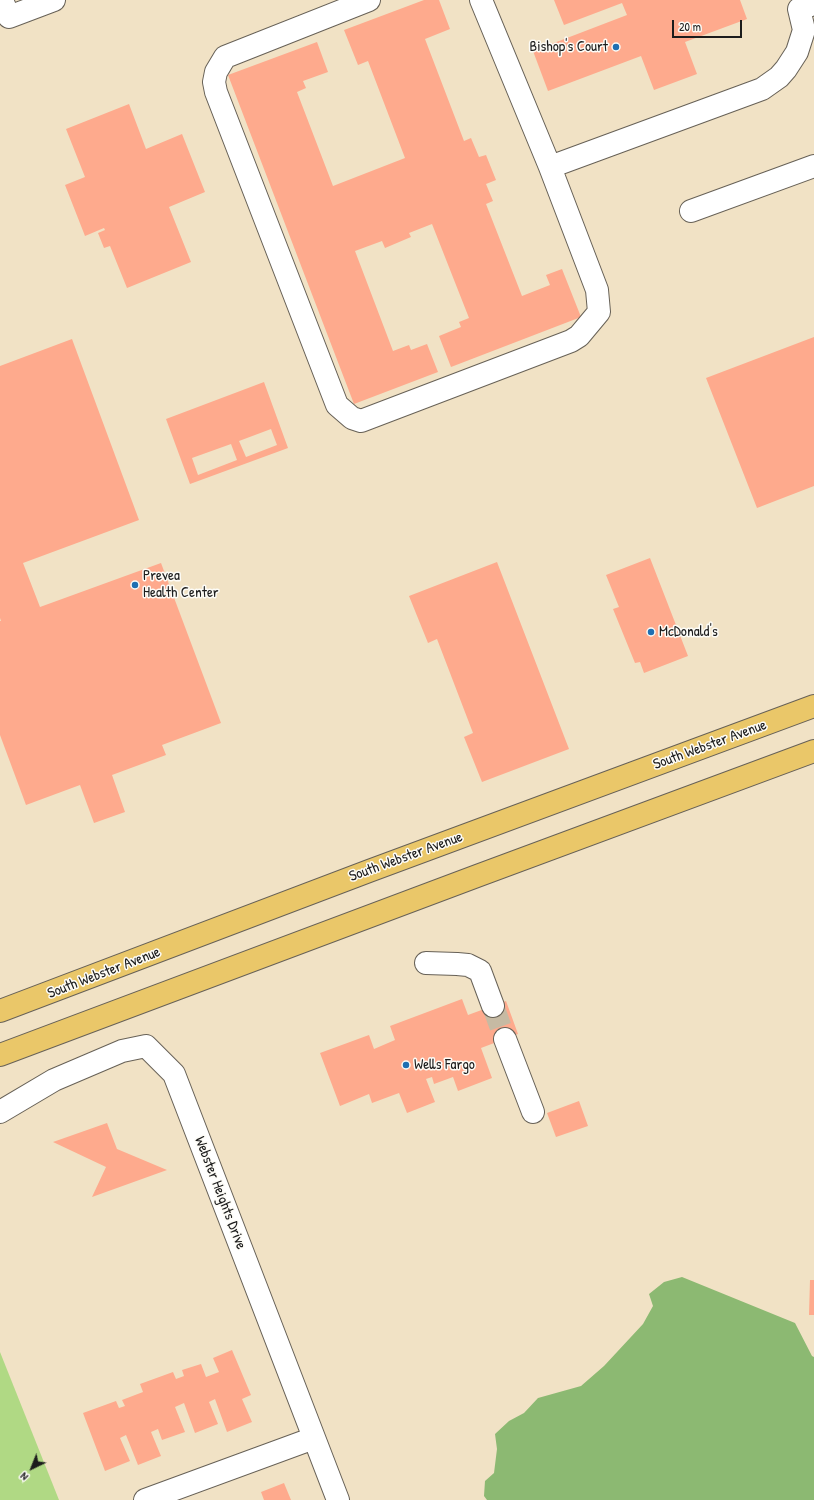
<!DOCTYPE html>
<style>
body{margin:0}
#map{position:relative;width:814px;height:1500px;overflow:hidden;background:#f1e2c5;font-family:"Patrick Hand",sans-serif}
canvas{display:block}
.north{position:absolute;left:12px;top:1448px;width:40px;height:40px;-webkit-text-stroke:3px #fdfcf7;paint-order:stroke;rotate:223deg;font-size:11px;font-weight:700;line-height:16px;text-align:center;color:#1c1c1c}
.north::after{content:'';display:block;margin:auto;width:14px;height:18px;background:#1c1c1c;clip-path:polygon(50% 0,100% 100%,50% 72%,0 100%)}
.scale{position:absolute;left:672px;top:20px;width:70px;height:18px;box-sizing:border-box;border:2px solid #1c1c1c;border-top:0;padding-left:5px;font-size:12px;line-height:14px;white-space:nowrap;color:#1c1c1c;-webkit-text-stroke:3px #fdfcf7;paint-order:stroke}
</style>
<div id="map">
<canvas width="814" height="1500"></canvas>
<div class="north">N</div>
<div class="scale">20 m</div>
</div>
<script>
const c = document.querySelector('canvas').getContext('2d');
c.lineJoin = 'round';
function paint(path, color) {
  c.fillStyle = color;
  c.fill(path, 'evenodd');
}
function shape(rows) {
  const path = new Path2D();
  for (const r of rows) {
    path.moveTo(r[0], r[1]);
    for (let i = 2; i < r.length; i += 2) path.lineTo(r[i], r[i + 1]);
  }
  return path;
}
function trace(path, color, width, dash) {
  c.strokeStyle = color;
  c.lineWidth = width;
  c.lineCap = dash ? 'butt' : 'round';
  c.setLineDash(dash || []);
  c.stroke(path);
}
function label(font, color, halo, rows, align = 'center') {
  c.font = font + ' "Patrick Hand",sans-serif';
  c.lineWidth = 3;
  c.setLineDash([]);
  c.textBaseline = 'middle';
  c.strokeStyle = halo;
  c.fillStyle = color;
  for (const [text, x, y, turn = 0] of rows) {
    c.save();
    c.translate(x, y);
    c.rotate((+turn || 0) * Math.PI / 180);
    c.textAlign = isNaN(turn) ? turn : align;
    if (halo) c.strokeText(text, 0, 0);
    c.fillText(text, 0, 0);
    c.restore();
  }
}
const green = shape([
 [0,1352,59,1500,0,1500]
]);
const forest = shape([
 [682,1277,795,1323,812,1356,814,1357,814,1500,487,1500,484,1496,485,1481,494,1473,497,1449,495,1434,509,1421,524,1413,538,1398,581,1386,604,1366,643,1324,653,1306,649,1294,664,1282]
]);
const building = shape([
 [424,0,439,0,450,29,425,39,464,141,471,138,479,157,486,155,496,180,486,184,493,201,486,204,522,296,550,285,546,275,562,269,581,317,451,367,439,336,461,327,459,322,469,318,432,224,409,233,411,237,385,248,382,241,355,251,393,351,409,345,411,350,427,344,438,372,354,404,228,75,317,42,328,72,303,81,306,88,297,92,333,186,405,158,368,61,358,65,344,30],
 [554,0,740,0,747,19,685,42,697,74,654,90,641,56,548,91,533,51,627,15,622,3,564,25],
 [129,104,146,149,182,134,205,192,169,207,191,262,127,288,110,246,104,248,98,233,105,230,104,228,85,236,65,185,85,177,66,129],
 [814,337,814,486,757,508,706,378],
 [72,339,139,520,23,563,40,607,161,563,221,723,162,745,166,755,112,775,125,812,94,823,80,785,26,805,0,735,0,621,1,621,0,618,0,366],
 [264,382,288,448,190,484,166,419],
 [271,429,277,445,246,457,239,441],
 [231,444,237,460,198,475,192,458],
 [650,558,688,656,644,673,640,662,635,663,613,609,619,607,606,575],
 [497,562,569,749,482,782,464,737,473,733,437,639,428,643,409,596],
 [462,999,468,1015,506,1001,518,1034,481,1048,492,1078,458,1091,453,1077,434,1084,432,1077,426,1079,435,1102,407,1113,399,1093,372,1103,369,1094,340,1106,320,1053,369,1035,374,1049,395,1040,390,1026],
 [579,1101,588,1126,556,1137,547,1113],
 [107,1123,117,1149,167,1170,92,1197,106,1167,53,1142],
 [810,1280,814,1280,814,1315,809,1315],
 [232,1350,251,1395,242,1399,252,1422,227,1432,215,1399,209,1402,218,1424,195,1433,184,1403,175,1407,185,1432,162,1440,158,1429,151,1432,161,1456,138,1465,126,1435,120,1438,130,1461,105,1471,83,1413,116,1401,119,1408,125,1406,122,1400,143,1392,140,1384,173,1372,176,1379,184,1376,182,1370,201,1364,206,1377,219,1372,213,1358],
 [284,1483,291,1500,264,1500,261,1492]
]);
const minorTunnel = shape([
 [493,1006,505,1039]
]);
const minor = shape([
 [2,0,9,17,54,0],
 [369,0,225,57,216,72,214,82,216,92,337,405,352,418,361,421,571,341,579,336,599,312,597,290,550,167,481,0],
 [550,167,762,89,779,77,786,69,797,52,804,30,799,9,814,4],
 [691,211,814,166],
 [426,963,457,964,468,965,480,971,493,1006],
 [505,1039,533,1112],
 [0,1112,54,1080,122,1051,146,1046,174,1074,338,1500],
 [145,1500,314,1438]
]);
const major = shape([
 [0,1011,369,871,814,706],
 [0,1055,477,876,814,751]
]);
const markers = [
 [616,47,4,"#1f6fb2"],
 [135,585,4,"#1f6fb2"],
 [651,632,4,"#1f6fb2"],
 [406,1065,4,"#1f6fb2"]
];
const poiNames = [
 ["Bishop's Court",608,47,"right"],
 ["Prevea",143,576],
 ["Health Center",143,593],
 ["McDonald's",659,632],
 ["Wells Fargo",414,1065]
];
const streetNames = [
 ["South Webster Avenue",710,745,-20],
 ["South Webster Avenue",406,857,-20],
 ["South Webster Avenue",104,973,-21],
 ["Webster Heights Drive",220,1193,69]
];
paint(green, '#b0d984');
paint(forest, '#8cb972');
paint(building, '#feaa8d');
trace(minorTunnel, '#c6baa3', 22, [22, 11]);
trace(minor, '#676157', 24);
trace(major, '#676157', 24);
trace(minor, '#fff', 22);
trace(major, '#eac769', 22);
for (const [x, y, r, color] of markers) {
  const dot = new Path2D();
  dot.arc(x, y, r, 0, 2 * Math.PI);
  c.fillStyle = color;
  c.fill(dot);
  trace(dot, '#fdfcf7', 1.5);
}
label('15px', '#1c1c1c', '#fdfcf7', poiNames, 'left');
label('15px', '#1c1c1c', '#fdfcf7', streetNames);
</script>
